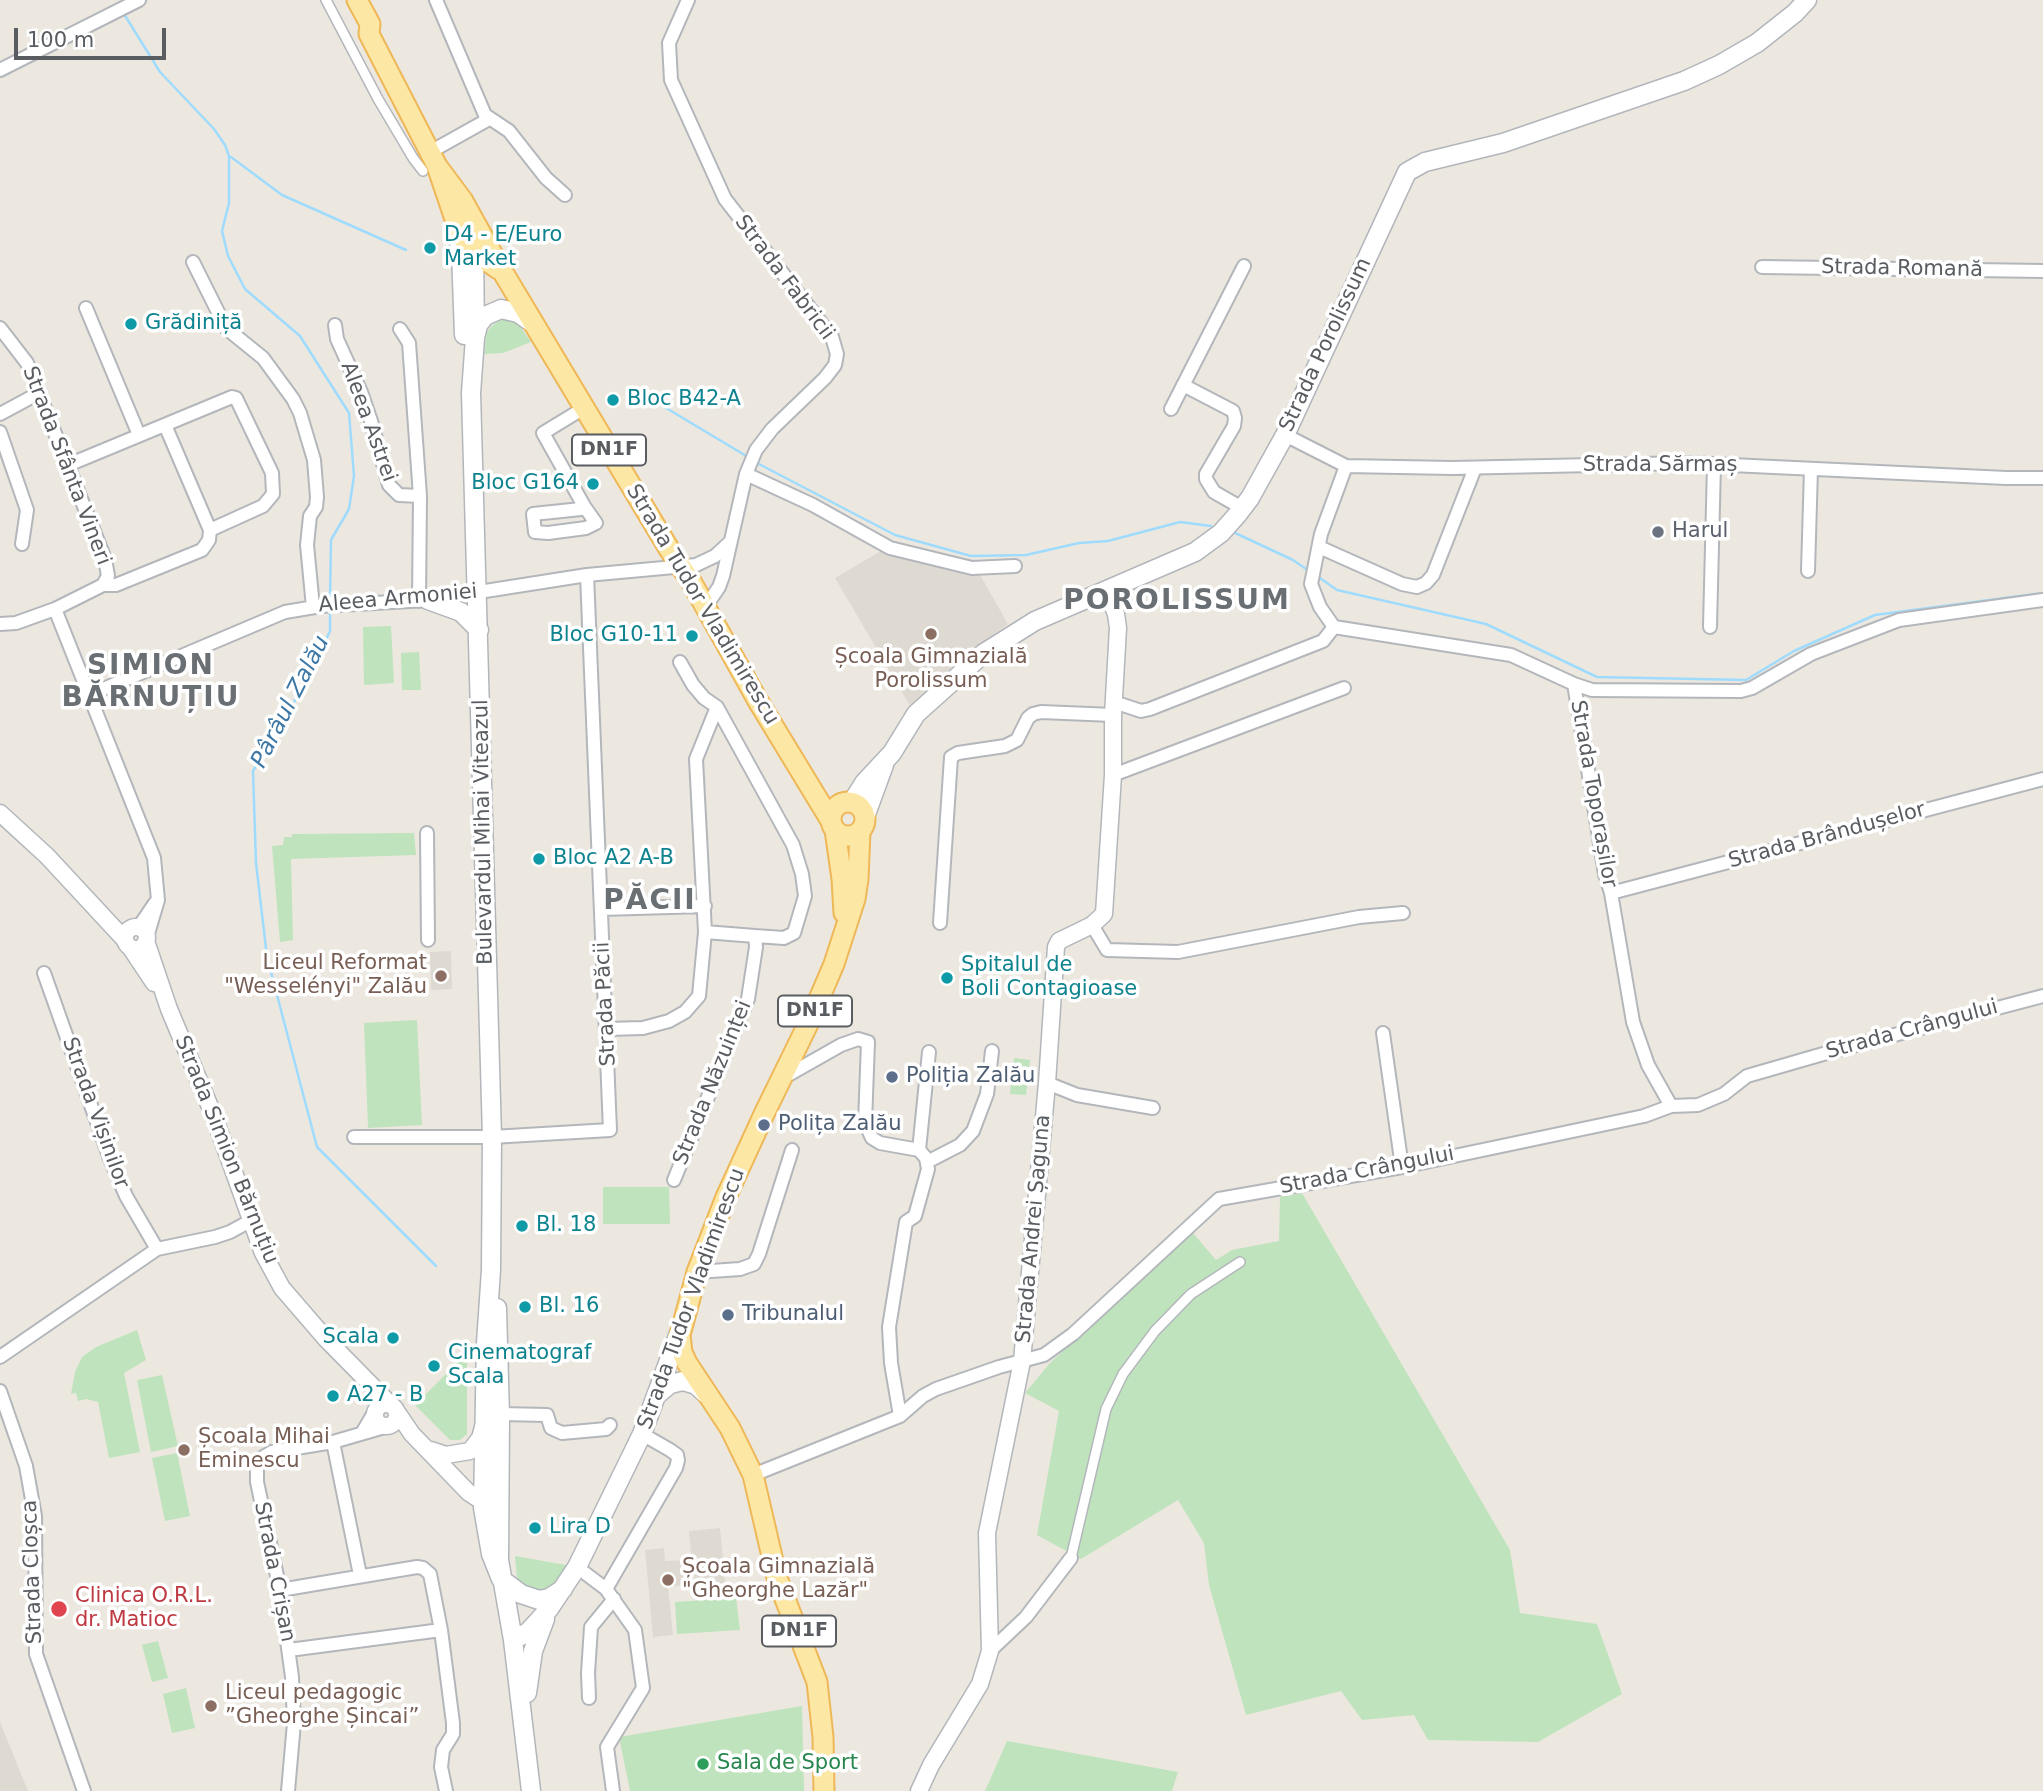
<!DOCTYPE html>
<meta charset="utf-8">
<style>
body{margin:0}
#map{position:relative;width:2043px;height:1791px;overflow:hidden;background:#ece8e0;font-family:"DejaVu Sans",sans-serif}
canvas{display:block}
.scale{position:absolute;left:14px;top:28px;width:152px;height:32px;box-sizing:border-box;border:4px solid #595d61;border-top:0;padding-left:9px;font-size:21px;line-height:24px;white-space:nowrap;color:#595d61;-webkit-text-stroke:5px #fff;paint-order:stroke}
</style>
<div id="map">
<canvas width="2043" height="1791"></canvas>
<div class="scale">100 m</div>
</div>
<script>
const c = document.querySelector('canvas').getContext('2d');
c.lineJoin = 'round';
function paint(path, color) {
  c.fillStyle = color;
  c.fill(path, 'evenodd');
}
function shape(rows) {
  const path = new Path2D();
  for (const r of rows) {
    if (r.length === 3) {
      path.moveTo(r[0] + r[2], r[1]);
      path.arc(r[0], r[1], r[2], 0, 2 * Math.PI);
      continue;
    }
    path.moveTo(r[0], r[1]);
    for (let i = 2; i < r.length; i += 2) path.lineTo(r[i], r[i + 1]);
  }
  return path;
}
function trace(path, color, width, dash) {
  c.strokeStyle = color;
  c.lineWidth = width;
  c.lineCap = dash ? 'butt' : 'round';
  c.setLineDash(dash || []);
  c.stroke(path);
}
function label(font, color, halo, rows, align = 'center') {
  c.font = font + ' "DejaVu Sans",sans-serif';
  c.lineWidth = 7;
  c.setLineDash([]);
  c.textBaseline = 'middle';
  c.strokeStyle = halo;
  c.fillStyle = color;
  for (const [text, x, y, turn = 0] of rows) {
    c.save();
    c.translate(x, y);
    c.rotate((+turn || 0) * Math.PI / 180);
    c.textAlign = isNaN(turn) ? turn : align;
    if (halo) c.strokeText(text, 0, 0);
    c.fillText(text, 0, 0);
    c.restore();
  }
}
const education = shape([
 [886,548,975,566,1008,624,980,644,943,676,912,709,835,578],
 [451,951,452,989,431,990,430,952],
 [720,1528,726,1593,700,1595,700,1585,695,1585,694,1575,688,1576,689,1585,668,1587,673,1635,653,1637,645,1550,664,1548,665,1561,685,1560,686,1566,692,1566,689,1531],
 [0,1722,28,1791,0,1791]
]);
const green = shape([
 [508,319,517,322,531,342,503,353,484,354,487,332,491,327,498,321],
 [391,626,394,683,364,685,363,627],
 [419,652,421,690,402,690,401,653],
 [414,833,416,855,291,859,293,940,280,942,272,846,283,845,284,837,292,837,292,834],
 [417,1020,422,1125,368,1128,364,1023],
 [1014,1058,1030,1060,1026,1095,1010,1094],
 [603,1187,669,1187,670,1224,603,1224],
 [1302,1193,1510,1550,1520,1613,1597,1624,1622,1694,1538,1742,1428,1740,1414,1715,1362,1720,1341,1691,1246,1715,1209,1585,1204,1543,1178,1500,1081,1559,1037,1535,1059,1411,1025,1393,1050,1363,1193,1233,1216,1260,1232,1250,1279,1241,1280,1197],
 [137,1330,146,1360,124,1373,140,1452,109,1458,98,1402,86,1399,78,1401,76,1393,71,1394,75,1372,82,1357,96,1347],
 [467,1353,467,1434,460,1440,450,1440,415,1405],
 [162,1375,178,1446,151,1452,137,1380],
 [177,1453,190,1516,165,1521,152,1458],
 [515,1556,566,1565,562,1580,536,1596,522,1587,517,1579],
 [736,1598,740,1630,677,1634,675,1602],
 [158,1641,168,1678,152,1682,142,1645],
 [186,1688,195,1728,172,1733,163,1694],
 [802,1706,804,1791,630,1791,619,1737],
 [1007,1741,1178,1772,1172,1791,985,1791]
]);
const stream = shape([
 [124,14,160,72,214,129,225,145,229,156,229,203,222,231,228,256,245,289,300,336,349,413,354,476,349,509,331,540,330,600],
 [231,157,282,195,406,250],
 [641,393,748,457],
 [757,463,895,535,971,556,1026,555,1079,543,1108,541,1180,522,1211,526],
 [1233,532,1293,560,1309,571],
 [1317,576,1337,590,1486,624,1597,677,1746,680,1794,651,1875,615,2043,593],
 [330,610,330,631,307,680,253,771,256,863,267,957,317,1147,436,1266]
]);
const pedestrian = shape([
 [326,0,378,99,413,158,423,171],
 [1071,1558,1106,1409,1123,1374,1155,1331,1191,1294,1240,1262]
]);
const minor = shape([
 [436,0,485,115,509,131,546,178,565,195],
 [688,0,669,43,671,80,725,199,832,337,837,354,835,365,825,378,772,429,756,450,746,474,723,576,719,587,706,606],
 [0,70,139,0],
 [430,152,489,119],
 [193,262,226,328,263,358,293,399,300,413,314,460,317,497,316,507,310,516,307,545,313,607],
 [1762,267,2043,271],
 [86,308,139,435],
 [335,325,337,339,361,392,371,421,389,485,399,495,420,496],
 [0,328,27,363,105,559,108,576,103,585,55,609,16,623,0,624],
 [400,329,409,343,420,496,419,601],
 [1183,385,1233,411,1235,418,1234,426,1206,474,1206,479,1214,492,1242,508],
 [1171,409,1244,266],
 [0,414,39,393],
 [0,432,27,510,22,544],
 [1285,435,1346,466,1452,468,1689,463,2006,478,2043,478],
 [68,465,232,397,236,398,272,473,273,494,263,506,210,530],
 [1346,466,1321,534,1311,584,1320,607,1334,627,1511,655,1574,684,1592,690,1741,691,1752,688,1811,654,1899,620,2043,600],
 [746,474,813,505,890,548,972,568,1015,566],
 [584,506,596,523,586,528,548,533,535,532,533,514,581,509,584,506,543,433,584,408],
 [1319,547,1402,584,1417,587,1426,583,1433,575,1475,468],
 [1808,571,1811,469],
 [103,585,116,585,202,550,209,540,210,530,165,425],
 [55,609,154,858,158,900,147,937],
 [1710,627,1714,464],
 [680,662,693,685,704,698,717,707,793,845,802,874,805,896,794,933,784,938,755,936],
 [1574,684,1605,874,1611,893,1633,1022,1648,1065,1671,1106],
 [89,695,285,612,321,606,428,600,587,575,696,565,715,556,729,543],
 [1114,702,1141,711,1150,709,1323,641,1334,627],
 [1113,775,1344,688],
 [427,833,428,940],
 [1611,893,2043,779],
 [601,909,705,906],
 [940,923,951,757,958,753,1005,746,1017,740,1028,718,1033,714,1041,712,1113,715],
 [1092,925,1107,950,1178,952,1359,917,1403,913],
 [138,928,155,903],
 [44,973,109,1156,126,1196,157,1249],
 [607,1029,643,1028,669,1021,685,1012,699,996,705,932],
 [1383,1033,1402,1167],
 [781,1079,841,1045,858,1039,868,1042,865,1123,872,1138,880,1143,919,1150,926,1158,928,1169,915,1216,906,1222,889,1327,891,1363,900,1416],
 [1047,1083,1077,1095,1153,1108],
 [354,1137,492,1137,610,1130,587,575],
 [919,1150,929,1052],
 [927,1162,960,1145,973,1131,987,1094,992,1051],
 [674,1180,748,999,756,947,755,936,705,932,696,759,717,707],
 [697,1272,740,1269,754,1264,759,1254,792,1150],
 [0,1357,157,1249,215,1237,230,1232,250,1221],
 [0,1391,26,1466,35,1516,36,1654,84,1791],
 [500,1414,547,1415,551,1428,562,1433,606,1429,610,1425],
 [362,1433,375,1411],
 [333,1442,360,1575],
 [753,1475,900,1416,923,1396,936,1389,999,1367,1044,1355,1073,1334,1219,1199,1402,1167,1644,1116,1671,1106,1698,1105,1724,1094,1747,1076,1837,1050,2043,996],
 [577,1567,606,1589,635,1630,643,1688,607,1747,613,1791],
 [606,1589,676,1468,678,1460,677,1455,670,1450,642,1434],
 [280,1590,417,1567,423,1568,430,1574,441,1630,453,1723,453,1734,443,1750,441,1767,446,1791],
 [289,1650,441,1630],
 [990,1651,1026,1617,1071,1558],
 [589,1698,588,1673,591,1627,614,1599],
 [288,1791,294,1723,292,1677,280,1590,257,1482,257,1468,260,1459,272,1452,333,1442,388,1426]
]);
const tertiary = shape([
 [0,813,47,856,125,940],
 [136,938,11],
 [146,941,169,1009,213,1114,263,1253,282,1288,326,1339,390,1404],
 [130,947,154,983],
 [386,1415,11],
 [397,1412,412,1434,468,1492,477,1498,493,1500],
 [431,1450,446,1455,470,1451,480,1438,483,1427],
 [919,1791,931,1765,980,1684,990,1651,987,1533,1022,1361,1047,1083,1056,947,1059,941,1092,925,1104,914,1113,775,1113,715,1118,628,1116,614,1107,591]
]);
const secondary = shape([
 [457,230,461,252,464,335],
 [474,243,475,338,471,393,492,1137,491,1270,486,1343,483,1508,491,1554,501,1579,521,1594,539,1600,549,1598,563,1589],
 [476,334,478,325,485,316,501,309,518,313,535,325],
 [428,600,461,612,479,630],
 [852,802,864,783,892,753,916,714,984,653,1035,621,1195,552,1221,533,1237,515,1250,498,1285,435,1407,172,1425,162,1503,143,1684,81,1719,65,1757,43,1795,13,1807,0],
 [865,817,884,765],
 [497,1308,500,1416,499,1560,513,1640,531,1791],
 [658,1394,670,1384,683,1381,696,1385,706,1394],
 [513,1640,528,1632,549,1609,577,1567,642,1434,679,1333],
 [527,1693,533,1651,545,1619]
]);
const primary = shape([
 [357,0,370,24,369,34,437,166,460,234,470,249,498,269],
 [437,166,463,201,498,264,669,549,692,583,758,701,831,821],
 [848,819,17],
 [835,830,842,879,844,913],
 [824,1791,823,1737,817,1682,777,1578,753,1475,730,1428,687,1363,682,1352,680,1335,697,1272,726,1197,765,1112,810,1020,834,964,855,899,858,879,860,832]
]);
const markers = [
 [430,248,7,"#0f9aa8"],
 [131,324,7,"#0f9aa8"],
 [613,400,7,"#0f9aa8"],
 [593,484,7,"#0f9aa8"],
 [1658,532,7,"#6b7280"],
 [931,634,7,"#8d6e63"],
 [692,636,7,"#0f9aa8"],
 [539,859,7,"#0f9aa8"],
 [441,976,7,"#8d6e63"],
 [947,978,7,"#0f9aa8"],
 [892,1077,7,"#5c6f8a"],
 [764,1125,7,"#5c6f8a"],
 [522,1226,7,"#0f9aa8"],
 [525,1307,7,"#0f9aa8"],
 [728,1315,7,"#5c6f8a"],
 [393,1338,7,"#0f9aa8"],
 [434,1366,7,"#0f9aa8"],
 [333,1396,7,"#0f9aa8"],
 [184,1450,7,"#8d6e63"],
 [535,1528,7,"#0f9aa8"],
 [668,1580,7,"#8d6e63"],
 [59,1609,9,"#e0444e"],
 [211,1706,7,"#8d6e63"],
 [703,1764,7,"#2e9e5b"]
];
const shields = [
 [609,450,74],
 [815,1011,74],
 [799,1631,74]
];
const shieldNames = [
 ["DN1F",609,450],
 ["DN1F",815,1011],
 ["DN1F",799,1631]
];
const cultureNames = [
 ["D4 - E/Euro",444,236],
 ["Market",444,260],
 ["Grădiniță",145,324],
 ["Bloc B42-A",627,400],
 ["Bloc G164",579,484,"right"],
 ["Bloc G10-11",678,636,"right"],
 ["Bloc A2 A-B",553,859],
 ["Spitalul de",961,966],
 ["Boli Contagioase",961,990],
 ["Bl. 18",536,1226],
 ["Bl. 16",539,1307],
 ["Scala",379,1338,"right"],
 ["Cinematograf",448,1354],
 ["Scala",448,1378],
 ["A27 - B",347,1396],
 ["Lira D",549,1528]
];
const streetNames = [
 ["Strada Romană",1902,269,1],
 ["Strada Fabricii",784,278,53],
 ["Strada Porolissum",1326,345,-65],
 ["Aleea Astrei",368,422,70],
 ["Strada Sfânta Vineri",66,466,69],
 ["Strada Sărmaș",1660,466],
 ["Aleea Armoniei",398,599,-5],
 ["Strada Tudor Vladimirescu",702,605,59],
 ["Strada Toporașilor",1593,794,80],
 ["Bulevardul Mihai Viteazul",484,832,-91],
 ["Strada Brândușelor",1827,836,-15],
 ["Strada Păcii",606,1004,-93],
 ["Strada Crângului",1912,1030,-15],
 ["Strada Năzuinței",713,1083,-68],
 ["Strada Vișinilor",95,1113,70],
 ["Strada Simion Bărnuțiu",226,1150,68],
 ["Strada Crângului",1367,1171,-11],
 ["Strada Andrei Șaguna",1034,1229,-85],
 ["Strada Tudor Vladimirescu",692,1299,-70],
 ["Strada Cloșca",33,1572,-92],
 ["Strada Crișan",274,1572,79]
];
const worshipNames = [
 ["Harul",1672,532]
];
const educationNames = [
 ["Școala Gimnazială",931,658,"center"],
 ["Porolissum",931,682,"center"],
 ["Liceul Reformat",427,964,"right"],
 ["\"Wesselényi\" Zalău",427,988,"right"],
 ["Școala Mihai",198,1438],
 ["Eminescu",198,1462],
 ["Școala Gimnazială",682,1568],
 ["\"Gheorghe Lazăr\"",682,1592],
 ["Liceul pedagogic",225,1694],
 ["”Gheorghe Șincai”",225,1718]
];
const serviceNames = [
 ["Poliția Zalău",906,1077],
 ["Polița Zalău",778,1125],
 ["Tribunalul",742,1315]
];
const healthNames = [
 ["Clinica O.R.L.",75,1597],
 ["dr. Matioc",75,1621]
];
const leisureNames = [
 ["Sala de Sport",717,1764]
];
const waterNames = [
 ["Pârâul Zalău",291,702,-63]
];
const districtNames = [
 ["POROLISSUM",1177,602],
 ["SIMION",151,667],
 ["BĂRNUȚIU",151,699],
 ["PĂCII",650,902]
];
paint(education, '#dedad1');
paint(green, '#bfe3bc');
trace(stream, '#9fdbfd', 2.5);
trace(pedestrian, '#b3b7bb', 12);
trace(minor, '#b3b7bb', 16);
trace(tertiary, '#b3b7bb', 19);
trace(secondary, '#b2b6bb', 21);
trace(primary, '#eeb757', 23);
trace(pedestrian, '#fff', 9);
trace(minor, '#fff', 12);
trace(tertiary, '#fff', 16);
trace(secondary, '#fff', 18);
trace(primary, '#fde7a4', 19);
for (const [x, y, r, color] of markers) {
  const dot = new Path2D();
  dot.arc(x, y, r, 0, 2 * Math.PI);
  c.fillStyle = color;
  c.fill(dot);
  trace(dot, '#fff', 2.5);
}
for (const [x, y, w] of shields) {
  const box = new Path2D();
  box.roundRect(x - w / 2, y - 15.5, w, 31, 5);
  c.fillStyle = '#fff';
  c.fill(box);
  trace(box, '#595d61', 2);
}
label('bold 19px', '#595d61', null, shieldNames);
label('21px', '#0d838f', '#fff', cultureNames, 'left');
label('21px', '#595d61', '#fff', streetNames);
label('21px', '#5b616d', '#fff', worshipNames, 'left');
label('21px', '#785e54', '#fff', educationNames, 'left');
label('21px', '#4e5e75', '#fff', serviceNames, 'left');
label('21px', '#be3a42', '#fff', healthNames, 'left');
label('21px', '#27864d', '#fff', leisureNames, 'left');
label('italic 23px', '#3c77a5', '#fff', waterNames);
c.letterSpacing = '2px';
label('bold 28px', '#6a6f73', '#fff', districtNames);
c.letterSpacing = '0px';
</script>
